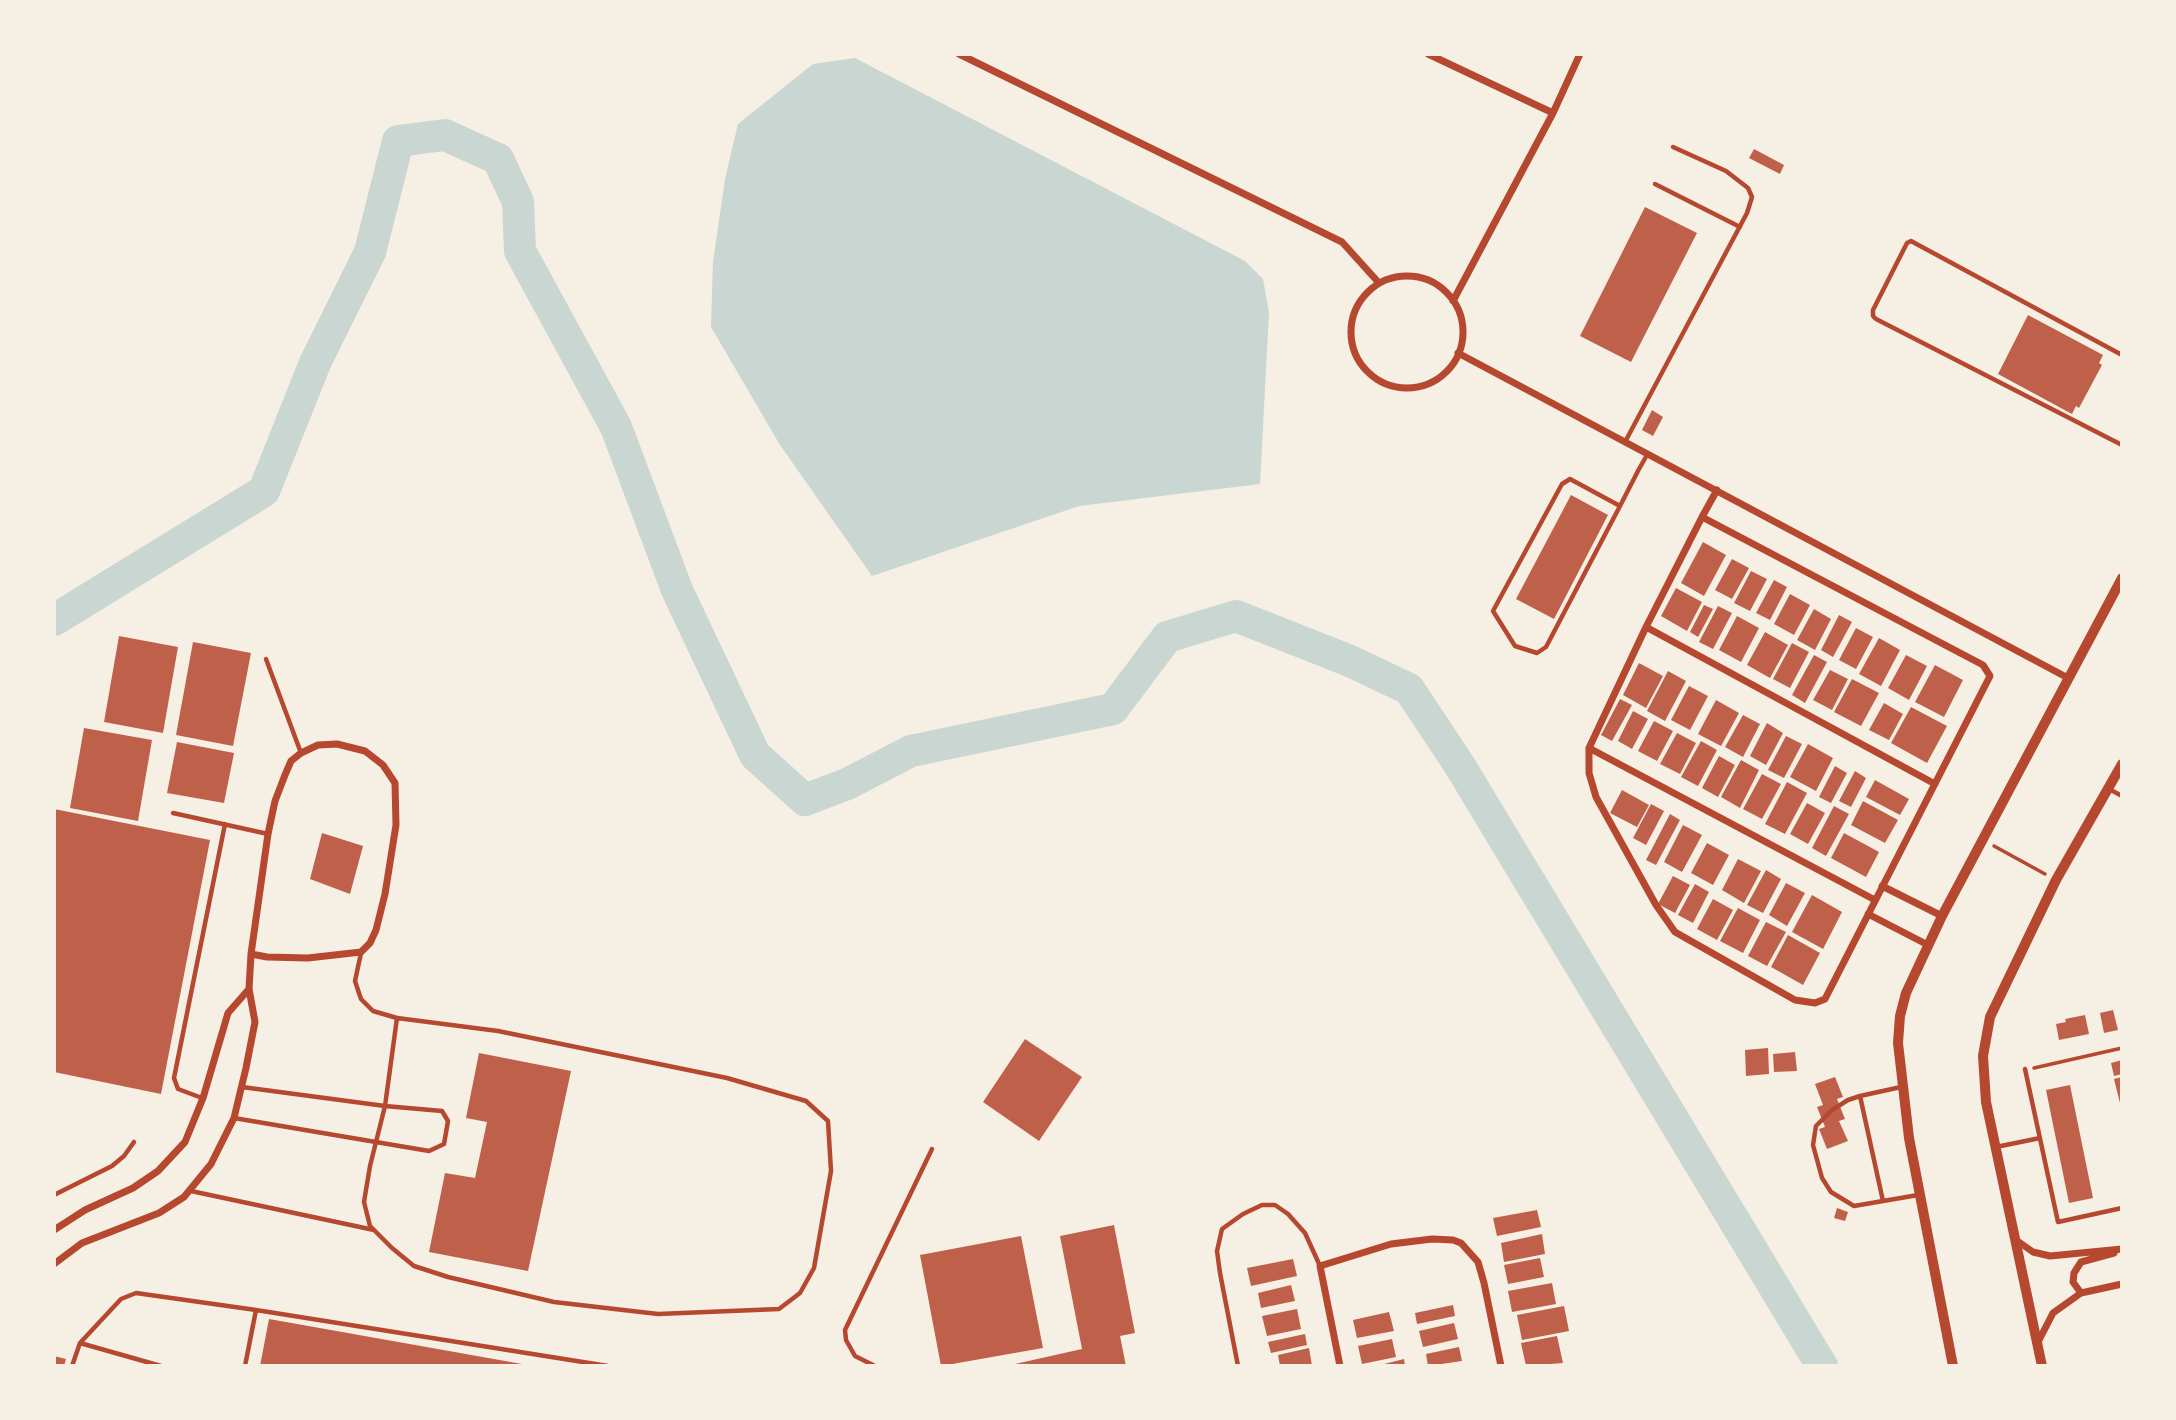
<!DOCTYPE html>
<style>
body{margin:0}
#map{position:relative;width:2176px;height:1420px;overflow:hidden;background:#f6efe4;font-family:"Archivo Narrow",sans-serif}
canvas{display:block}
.frame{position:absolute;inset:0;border:56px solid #f6efe4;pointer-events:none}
</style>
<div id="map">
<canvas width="2176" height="1420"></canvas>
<div class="frame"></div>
</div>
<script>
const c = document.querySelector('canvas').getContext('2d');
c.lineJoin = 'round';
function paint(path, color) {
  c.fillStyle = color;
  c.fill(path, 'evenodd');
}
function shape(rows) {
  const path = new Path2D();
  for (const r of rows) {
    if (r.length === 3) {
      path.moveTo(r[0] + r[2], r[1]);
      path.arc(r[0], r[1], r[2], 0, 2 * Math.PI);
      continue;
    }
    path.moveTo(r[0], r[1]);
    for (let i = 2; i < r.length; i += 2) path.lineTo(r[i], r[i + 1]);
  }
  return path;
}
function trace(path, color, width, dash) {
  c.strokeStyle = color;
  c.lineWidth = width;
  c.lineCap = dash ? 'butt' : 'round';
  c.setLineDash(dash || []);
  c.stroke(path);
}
const water = shape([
 [855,58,1245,261,1263,279,1269,312,1260,484,1079,506,872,576,780,445,711,327,713,262,725,179,738,124,813,64]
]);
const river = shape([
 [54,620,264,491,315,363,370,252,398,141,445,135,498,159,518,202,520,251,616,427,677,590,755,755,805,800,847,784,911,751,1113,709,1167,637,1236,616,1350,661,1409,689,1460,766,1822,1366]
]);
const building = shape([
 [1754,149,1784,165,1780,174,1749,158],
 [1645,207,1697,233,1631,362,1580,336],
 [2028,315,2103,355,2099,363,2102,365,2079,408,2076,406,2072,414,1998,374],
 [1652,410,1663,417,1653,436,1642,430],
 [1571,495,1608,515,1554,619,1516,599],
 [1703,542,1726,555,1704,596,1681,583],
 [1732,559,1749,568,1732,599,1715,590],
 [1751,571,1767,579,1750,611,1734,603],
 [1774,580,1787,587,1770,620,1756,613],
 [1676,588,1702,602,1687,631,1661,616],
 [1790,594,1810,605,1794,635,1774,624],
 [1704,605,1713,609,1698,637,1690,632],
 [1718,606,1732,613,1713,649,1699,642],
 [1814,609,1831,619,1815,650,1797,640],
 [1839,615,1852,622,1833,657,1821,650],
 [1737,616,1759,628,1741,662,1719,650],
 [1856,628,1873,637,1856,669,1839,660],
 [1765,632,1788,645,1770,678,1747,665],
 [119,636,178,647,163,733,104,722],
 [1879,638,1900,650,1881,686,1859,674],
 [193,642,251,653,233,746,176,735],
 [1792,643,1809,652,1790,688,1773,679],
 [1814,655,1827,662,1805,703,1792,695],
 [1906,655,1927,666,1909,700,1888,688],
 [1639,663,1663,676,1646,708,1623,695],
 [1935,665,1963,680,1944,717,1915,702],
 [1830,670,1848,679,1832,710,1813,700],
 [1668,671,1686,681,1665,721,1647,711],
 [1852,679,1879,693,1861,726,1834,712],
 [1689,686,1708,696,1690,730,1671,720],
 [1620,699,1632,705,1612,741,1601,735],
 [1716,700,1739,713,1721,746,1698,734],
 [1884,703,1903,714,1889,740,1869,730],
 [1911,707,1947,726,1927,763,1891,743],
 [1633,711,1648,719,1632,749,1618,741],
 [1743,715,1760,724,1743,757,1725,747],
 [1654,721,1673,731,1657,761,1638,751],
 [1767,723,1783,733,1766,765,1750,756],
 [84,728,152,740,138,821,70,808],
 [1677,733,1696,743,1680,774,1660,764],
 [1786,736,1802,744,1784,778,1768,770],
 [1701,741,1717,750,1698,786,1681,777],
 [177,742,234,753,224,803,167,793],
 [1808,744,1833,758,1816,791,1790,777],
 [1719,756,1735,765,1718,797,1702,788],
 [1741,760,1759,770,1740,808,1721,797],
 [1835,766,1847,773,1831,803,1819,797],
 [1855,771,1866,778,1851,807,1839,801],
 [1762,774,1781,784,1762,819,1743,809],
 [1875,780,1909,799,1900,815,1866,797],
 [1787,782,1807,793,1785,834,1765,824],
 [1622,790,1649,805,1637,827,1610,813],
 [1863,801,1898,820,1885,843,1851,825],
 [1807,803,1825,813,1808,844,1790,834],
 [1651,804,1664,811,1646,845,1633,838],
 [1834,806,1849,814,1826,856,1812,848],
 [54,809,210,840,161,1094,54,1072],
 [1670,814,1680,820,1656,865,1646,860],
 [1683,825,1702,835,1682,872,1664,862],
 [322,833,363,846,350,894,310,879],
 [1844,833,1879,852,1866,877,1831,858],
 [1707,843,1729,855,1713,885,1691,873],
 [1738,859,1761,871,1744,903,1722,890],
 [1766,870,1781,879,1763,913,1747,905],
 [1673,876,1690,885,1675,913,1658,904],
 [1786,883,1805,893,1787,926,1769,915],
 [1695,884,1709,892,1693,923,1678,915],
 [1812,895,1842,912,1823,949,1792,932],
 [1713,899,1733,910,1717,940,1697,929],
 [1738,908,1760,920,1743,953,1720,941],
 [1766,922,1786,932,1767,966,1748,956],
 [1788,935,1820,953,1803,985,1771,967],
 [2113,1010,2118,1030,2104,1033,2100,1013],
 [2085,1015,2089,1034,2059,1040,2056,1024,2066,1022,2065,1019],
 [1025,1039,1082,1077,1039,1141,983,1102],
 [1768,1048,1769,1074,1746,1076,1745,1050],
 [1795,1052,1797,1071,1774,1072,1773,1054],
 [479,1053,571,1071,528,1271,429,1252,445,1173,475,1178,487,1122,466,1118],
 [2122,1060,2122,1074,2114,1076,2111,1063],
 [1835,1077,1843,1097,1837,1099,1845,1119,1839,1121,1848,1141,1827,1149,1819,1129,1825,1127,1817,1107,1823,1105,1815,1084],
 [2122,1077,2122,1107,2121,1107,2114,1079],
 [2070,1085,2093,1198,2069,1203,2046,1090],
 [1837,1208,1848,1212,1845,1221,1834,1218],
 [1537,1210,1541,1227,1497,1236,1493,1218],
 [1114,1225,1135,1333,1120,1336,1126,1366,1006,1366,1082,1349,1060,1236],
 [1542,1234,1545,1254,1504,1262,1501,1243],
 [1021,1236,1043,1348,941,1366,920,1255],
 [1540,1258,1544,1277,1508,1284,1504,1265],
 [1293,1259,1297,1276,1251,1286,1247,1268],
 [1552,1283,1556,1304,1512,1312,1508,1291],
 [1291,1285,1295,1301,1261,1308,1258,1293],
 [1453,1305,1455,1316,1417,1324,1415,1313],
 [1564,1306,1569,1331,1522,1340,1517,1315],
 [1297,1309,1301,1329,1267,1336,1262,1316],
 [1389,1312,1394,1331,1357,1338,1353,1320],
 [269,1319,522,1364,522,1366,260,1366],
 [1454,1323,1458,1339,1423,1347,1419,1331],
 [1305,1334,1307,1345,1271,1353,1268,1342],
 [1557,1336,1563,1363,1526,1366,1521,1343],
 [1392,1339,1396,1357,1362,1364,1358,1346],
 [1459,1347,1462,1361,1428,1366,1426,1354],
 [1309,1348,1312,1366,1280,1366,1278,1355],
 [54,1356,66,1359,64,1366,54,1366],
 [1404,1359,1405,1366,1380,1366,1380,1365]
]);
const path = shape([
 [1994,846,2045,874],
 [2034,1068,2122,1048]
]);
const service = shape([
 [1655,184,1740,227],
 [2122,355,1911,241,1907,243,1873,310,1873,316,1876,319,2122,445],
 [1625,442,1747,213,1752,197,1748,188,1726,171,1673,147],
 [1620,506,1570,479,1562,484,1493,611,1515,646,1537,653,1546,647,1620,506,1639,469,1647,455],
 [266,659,301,753],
 [2109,789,2122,796],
 [173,813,268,834],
 [361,953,355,981,361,999,373,1011,397,1018,498,1031,727,1078,806,1101,828,1121,831,1171,814,1268,800,1293,779,1309,658,1314,554,1302,448,1277,414,1266,392,1248,370,1226,364,1202,370,1166,385,1106,397,1018],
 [2025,1069,2058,1222,2122,1208],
 [1901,1087,1860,1096,1848,1100,1832,1110,1816,1126,1813,1145,1822,1178,1831,1192,1854,1206,1918,1195],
 [1860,1096,1883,1201],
 [202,1098,178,1089,174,1078,225,824],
 [234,1118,429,1151,444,1144,448,1121,442,1111,385,1106,242,1087],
 [1996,1147,2040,1138],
 [191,1191,374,1230],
 [54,1195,112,1166,124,1156,134,1142],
 [80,1343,161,1366],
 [72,1366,80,1343,121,1299,136,1293,256,1310,608,1366],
 [245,1366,256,1310],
 [875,1366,855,1356,846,1340,845,1330,932,1149],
 [1238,1366,1220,1273,1217,1251,1222,1229,1243,1214,1262,1205,1275,1205,1288,1214,1305,1233,1320,1266]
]);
const minor = shape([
 [959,54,1342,242,1379,283],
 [1428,54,1553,113,1453,301],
 [1553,113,1580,54],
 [1407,332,56],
 [1458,353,2068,678],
 [1702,517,1983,665,1990,676,1825,999,1815,1003,1795,1000,1675,932,1656,905,1596,797,1589,773,1589,748,1646,627,1702,517,1717,490],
 [1646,627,1935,784],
 [1589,748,1875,900],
 [1882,886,1942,916],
 [1868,914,1928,945],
 [54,1230,85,1210,133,1188,158,1171,185,1142,203,1098,228,1013,249,989],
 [2016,1240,2033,1252,2050,1256,2122,1249],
 [54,1264,82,1243,159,1213,184,1197,211,1164,234,1118,246,1068,255,1022,249,989,251,954,268,834,275,801,285,775,291,761,301,753,318,745,337,744,365,751,383,765,395,783,396,825,385,894,376,930,370,943,361,952,308,958,267,957,251,954],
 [2081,1293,2073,1282,2074,1273,2081,1262,2114,1253],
 [2037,1344,2053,1313,2081,1293,2122,1284],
 [1340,1366,1320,1266,1391,1244,1432,1239,1453,1240,1461,1243,1478,1262,1484,1283,1501,1366]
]);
const tertiary = shape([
 [1953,1366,1909,1138,1898,1043,1900,1016,1906,993,1942,916,2122,578],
 [2042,1366,1986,1102,1983,1056,1990,1017,2056,880,2122,764]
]);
paint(water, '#c9d6d2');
trace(river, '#c9d6d2', 32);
paint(building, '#bf614a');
trace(path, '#b5482f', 3.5);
trace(service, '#b5482f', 4.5);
trace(minor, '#b5482f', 7);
trace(tertiary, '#b5482f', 10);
</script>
